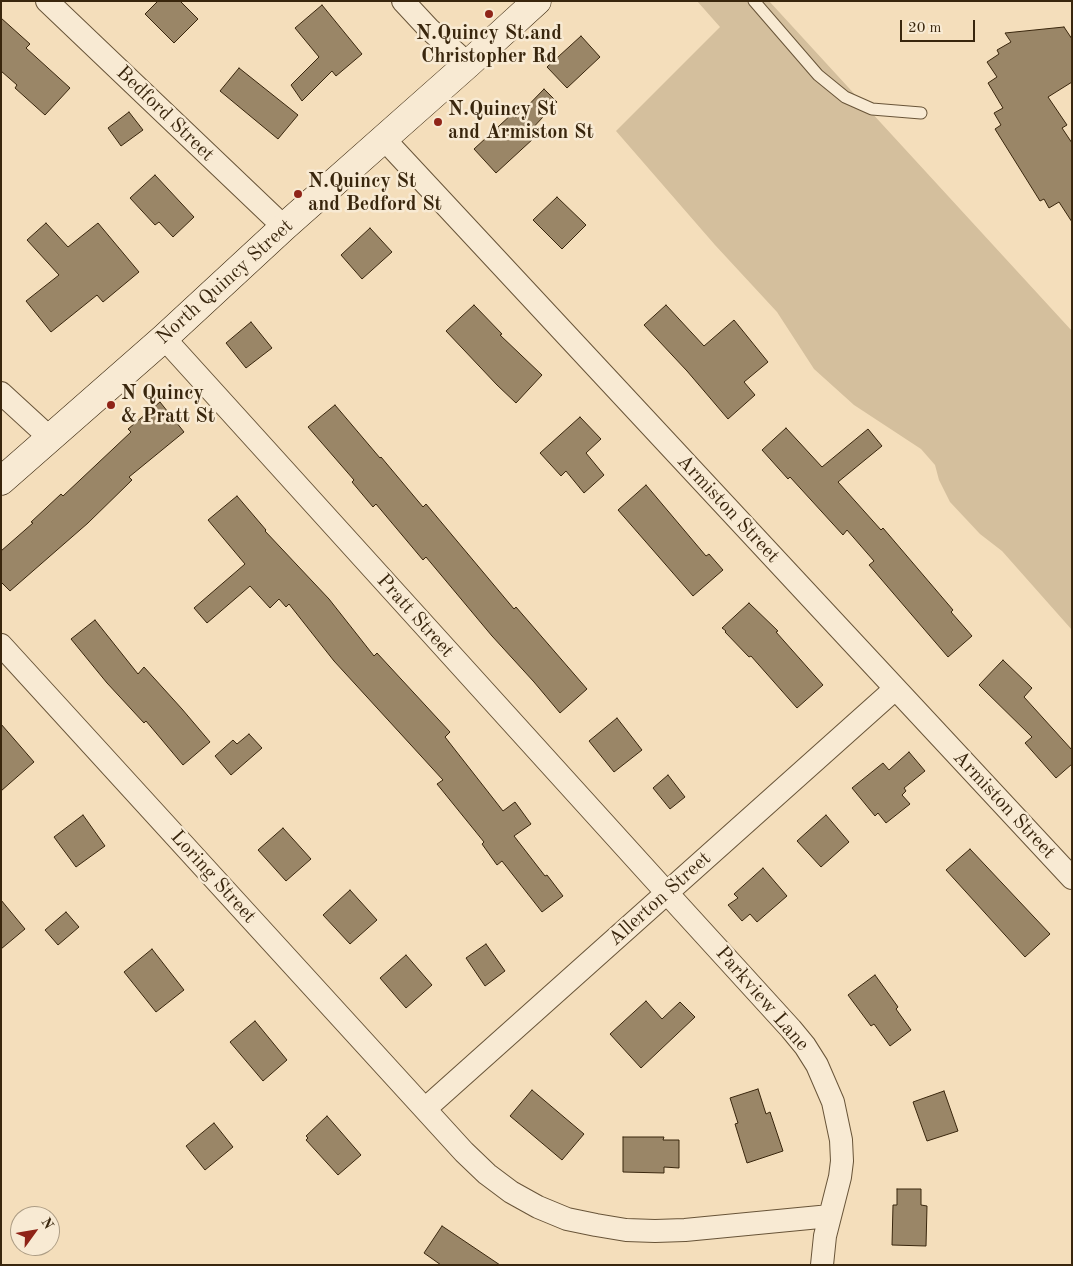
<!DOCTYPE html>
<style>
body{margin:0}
#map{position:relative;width:1073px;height:1266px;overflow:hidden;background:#f4debb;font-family:"Old Standard TT",serif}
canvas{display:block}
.frame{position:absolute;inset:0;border:2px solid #39260d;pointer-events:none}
.north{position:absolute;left:10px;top:1206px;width:50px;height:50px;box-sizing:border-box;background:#f8ead3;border:1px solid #ac9c84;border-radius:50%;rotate:58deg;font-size:14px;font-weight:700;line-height:20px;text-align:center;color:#39260d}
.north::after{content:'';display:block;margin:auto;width:18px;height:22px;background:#8f2418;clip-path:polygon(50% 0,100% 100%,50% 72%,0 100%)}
.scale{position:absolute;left:900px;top:20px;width:75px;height:22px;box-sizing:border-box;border:2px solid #39260d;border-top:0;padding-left:6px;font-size:15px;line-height:18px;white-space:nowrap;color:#39260d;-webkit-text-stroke:4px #f8ead3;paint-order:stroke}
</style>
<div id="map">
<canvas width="1073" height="1266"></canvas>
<div class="frame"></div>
<div class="north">N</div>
<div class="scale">20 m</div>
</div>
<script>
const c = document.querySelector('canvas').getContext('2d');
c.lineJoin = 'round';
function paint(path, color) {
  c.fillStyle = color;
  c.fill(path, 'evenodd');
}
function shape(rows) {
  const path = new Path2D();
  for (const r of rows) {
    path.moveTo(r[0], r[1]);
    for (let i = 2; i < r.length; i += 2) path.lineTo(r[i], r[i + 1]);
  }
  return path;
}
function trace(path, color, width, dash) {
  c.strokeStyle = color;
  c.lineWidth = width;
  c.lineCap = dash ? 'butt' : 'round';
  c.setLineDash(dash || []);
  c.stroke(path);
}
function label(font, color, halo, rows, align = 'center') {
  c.font = font + ' "Old Standard TT",serif';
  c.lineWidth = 5;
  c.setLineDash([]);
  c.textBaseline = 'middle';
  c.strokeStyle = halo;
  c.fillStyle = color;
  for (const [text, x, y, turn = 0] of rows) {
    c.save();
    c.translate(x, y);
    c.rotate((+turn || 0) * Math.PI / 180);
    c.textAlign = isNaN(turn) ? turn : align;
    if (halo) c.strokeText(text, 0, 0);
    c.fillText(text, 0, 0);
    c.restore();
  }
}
const green = shape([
 [697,1,769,1,1072,331,1072,630,1002,551,980,534,950,502,939,480,935,465,921,449,854,405,814,369,777,312,715,245,616,131,720,27]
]);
const building = shape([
 [158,1,180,1,198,19,174,43,145,14,158,1],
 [322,5,362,54,336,76,332,71,302,101,291,85,319,57,295,28,322,5],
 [1,18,30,44,26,48,70,88,45,115,15,88,17,85,1,71,1,18],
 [1064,27,1072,39,1072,82,1048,97,1067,125,1062,128,1072,143,1072,222,1059,202,1049,208,1044,199,1040,201,995,129,1001,125,994,113,1003,108,988,83,997,77,987,62,999,54,997,50,1011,42,1005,33,1064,27],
 [581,36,600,57,567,88,547,67,581,36],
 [239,68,298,115,278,139,220,91,239,68],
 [544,89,557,102,529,132,534,138,496,173,474,149,512,114,516,118,544,89],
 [129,112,143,130,121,146,108,128,129,112],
 [155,175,194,217,173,237,159,222,155,225,130,198,155,175],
 [557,197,586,225,562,249,533,220,557,197],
 [46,223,68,247,98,223,139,272,103,302,97,295,51,332,26,301,59,275,27,240,46,223],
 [370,228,392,252,362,279,341,255,370,228],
 [474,305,502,334,500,335,542,375,516,403,497,385,446,331,474,305],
 [666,305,704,346,734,320,768,362,744,382,755,395,728,419,687,371,644,325,666,305],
 [251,322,272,348,246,368,226,343,251,322],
 [160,402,184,432,129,477,132,480,88,523,10,591,1,582,1,551,33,523,31,522,61,494,63,496,131,432,128,429,160,402],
 [335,405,380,458,381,457,423,507,426,504,514,609,516,607,587,689,560,713,534,682,492,636,426,557,423,560,376,504,373,507,352,482,354,480,308,427,335,405],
 [580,417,601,439,586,453,604,475,584,493,566,471,561,476,540,453,580,417],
 [786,428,822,467,868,429,882,446,838,482,881,530,883,528,953,610,951,612,972,636,948,657,869,565,874,561,847,530,843,535,790,477,788,479,762,450,786,428],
 [646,485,706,556,709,554,723,570,693,596,618,510,646,485],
 [237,496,266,530,265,531,329,599,374,656,377,653,450,732,445,737,503,811,515,802,531,824,514,836,545,876,547,875,563,896,542,912,502,861,497,865,482,844,484,842,437,784,443,780,334,661,289,604,286,607,279,599,270,608,250,586,207,623,194,608,245,564,208,520,237,496],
 [749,603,778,631,776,632,823,685,797,708,751,656,749,657,725,632,726,631,722,628,749,603],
 [95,620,138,674,144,667,182,709,210,742,183,765,146,721,144,723,107,683,71,639,95,620],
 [1003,660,1032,688,1024,697,1072,750,1072,764,1056,778,1025,743,1032,737,979,685,1003,660],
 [617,718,642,750,614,772,589,741,617,718],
 [1,724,34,762,1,791,1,724],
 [249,734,262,748,231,775,215,756,233,740,237,744,249,734],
 [909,752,925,771,904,788,906,791,902,795,910,804,886,823,878,813,875,816,852,788,883,763,889,770,909,752],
 [668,775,685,797,670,809,653,788,668,775],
 [83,815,105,846,76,867,54,837,83,815],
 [826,815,849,842,821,867,797,841,826,815],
 [283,828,311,859,286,881,258,850,283,828],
 [970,849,1050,934,1025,957,946,870,970,849],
 [763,868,787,896,757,922,750,914,742,921,728,905,738,898,734,894,763,868],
 [350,890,377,920,350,944,323,915,350,890],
 [1,900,25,929,1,949,1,900],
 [66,912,79,927,58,945,45,930,66,912],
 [486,944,505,971,485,986,466,958,486,944],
 [152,949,184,990,156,1012,124,972,152,949],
 [406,955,432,985,406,1008,380,978,406,955],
 [875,975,898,1007,896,1009,911,1030,890,1046,874,1024,871,1026,848,995,875,975],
 [646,1001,662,1019,680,1002,695,1017,641,1068,610,1034,646,1001],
 [255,1021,287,1060,263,1081,230,1042,255,1021],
 [758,1089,766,1114,770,1112,783,1151,747,1163,735,1124,738,1123,730,1098,758,1089],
 [532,1090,584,1134,562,1160,510,1116,532,1090],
 [944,1091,958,1131,927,1141,913,1102,944,1091],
 [327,1116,361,1155,338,1175,306,1140,308,1138,306,1136,327,1116],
 [214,1123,233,1147,205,1170,186,1146,214,1123],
 [623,1137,664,1137,663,1140,679,1140,679,1168,664,1167,664,1173,623,1172,623,1137],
 [897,1189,921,1189,921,1205,927,1206,926,1246,892,1245,893,1205,897,1205,897,1189],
 [442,1226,500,1265,441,1265,424,1253,442,1226]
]);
const service = shape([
 [754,1,818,75,845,97,872,109,921,113]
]);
const minor = shape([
 [47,1,284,227],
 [403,1,429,29,468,64],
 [384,139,1072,878],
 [164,338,667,893,791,1029,805,1046,817,1065,833,1102,841,1140,842,1161,840,1177,825,1236,822,1265],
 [1,393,50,438],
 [1,645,464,1152,487,1174,511,1192,538,1207,567,1219,596,1225,626,1230,655,1231,685,1230,830,1216],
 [425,1109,895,689]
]);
const secondary = shape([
 [1,481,164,338,284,227,468,64,537,1]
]);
const markers = [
 [489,14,5,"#8f2418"],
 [438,122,5,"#8f2418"],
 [298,194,5,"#8f2418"],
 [111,405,5,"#8f2418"]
];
const poiNames = [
 ["N.Quincy St.and",489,34,"center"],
 ["Christopher Rd",489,57,"center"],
 ["N.Quincy St",448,110],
 ["and Armiston St",448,133],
 ["N.Quincy St",308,182],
 ["and Bedford St",308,205],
 ["N Quincy",121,394],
 ["& Pratt St",121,417]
];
const streetNames = [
 ["Bedford Street",165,114,44],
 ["North Quincy Street",225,282,-42],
 ["Armiston Street",728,509,47],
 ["Pratt Street",415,616,48],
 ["Armiston Street",1004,805,47],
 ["Loring Street",213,877,48],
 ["Allerton Street",660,899,-42],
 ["Parkview Lane",762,999,49]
];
paint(green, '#d4bf9d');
paint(building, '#9a8667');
trace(building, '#39260d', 1);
trace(service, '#685438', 13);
trace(minor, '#685438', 24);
trace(secondary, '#39260d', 29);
trace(service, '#f8ead3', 11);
trace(minor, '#f8ead3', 22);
trace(secondary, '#f8ead3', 28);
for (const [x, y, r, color] of markers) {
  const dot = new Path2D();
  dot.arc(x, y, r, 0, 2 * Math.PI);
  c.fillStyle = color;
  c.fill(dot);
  trace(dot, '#f8ead3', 2);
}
label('bold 20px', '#39260d', '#f8ead3', poiNames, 'left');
label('20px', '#39260d', '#f8ead3', streetNames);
</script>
